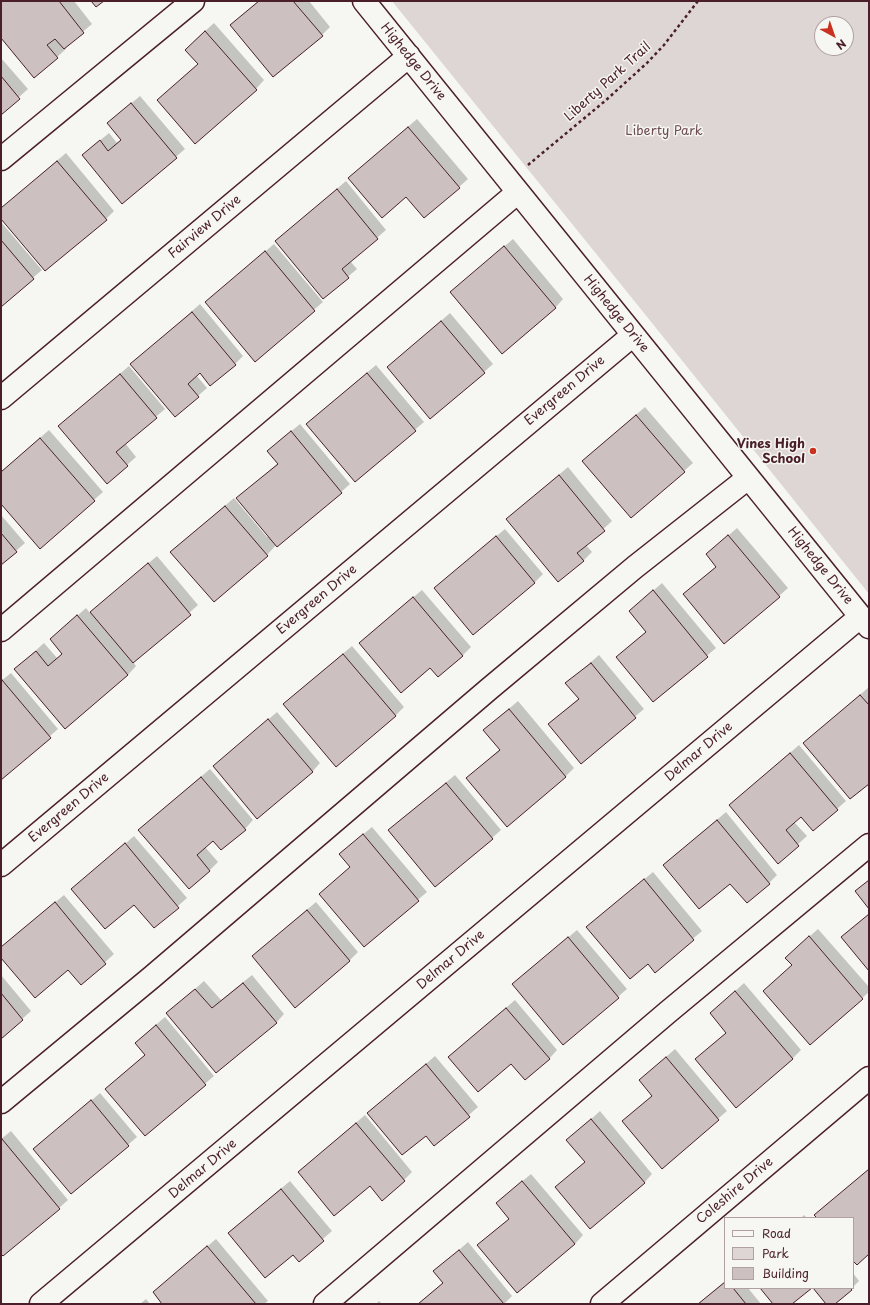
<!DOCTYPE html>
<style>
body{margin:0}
#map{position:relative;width:870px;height:1305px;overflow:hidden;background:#f6f6f2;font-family:"Playpen Sans",sans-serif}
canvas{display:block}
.frame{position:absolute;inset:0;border:2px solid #4a1f2b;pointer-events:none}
.legend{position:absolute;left:724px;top:1217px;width:130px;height:72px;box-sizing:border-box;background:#f6f6f2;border:1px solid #b1a0a2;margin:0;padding:5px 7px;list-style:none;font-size:12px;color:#4a1f2b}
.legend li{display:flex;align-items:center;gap:8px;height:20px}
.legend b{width:20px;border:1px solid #b1a0a2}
.north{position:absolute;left:814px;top:16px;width:40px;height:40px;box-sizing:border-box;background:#f6f6f2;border:1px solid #b1a0a2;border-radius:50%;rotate:140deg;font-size:11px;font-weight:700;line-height:16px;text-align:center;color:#4a1f2b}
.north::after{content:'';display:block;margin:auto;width:14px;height:18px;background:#c8321e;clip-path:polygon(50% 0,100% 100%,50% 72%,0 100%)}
</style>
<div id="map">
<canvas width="870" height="1305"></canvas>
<div class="frame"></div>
<ul class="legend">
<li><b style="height:5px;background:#f6f6f2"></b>Road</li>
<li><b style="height:11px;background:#ddd6d5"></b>Park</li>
<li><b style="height:11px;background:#ccc1c0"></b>Building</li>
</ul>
<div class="north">N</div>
</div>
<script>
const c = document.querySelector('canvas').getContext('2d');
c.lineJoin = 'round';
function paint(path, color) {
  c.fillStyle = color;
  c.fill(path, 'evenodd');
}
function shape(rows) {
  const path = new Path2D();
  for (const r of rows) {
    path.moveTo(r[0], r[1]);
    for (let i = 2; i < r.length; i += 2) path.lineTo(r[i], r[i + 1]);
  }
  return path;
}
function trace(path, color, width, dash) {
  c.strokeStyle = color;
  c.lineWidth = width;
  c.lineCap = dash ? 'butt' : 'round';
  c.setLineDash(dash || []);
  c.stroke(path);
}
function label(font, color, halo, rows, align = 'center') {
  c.font = font + ' "Playpen Sans",sans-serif';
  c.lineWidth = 3;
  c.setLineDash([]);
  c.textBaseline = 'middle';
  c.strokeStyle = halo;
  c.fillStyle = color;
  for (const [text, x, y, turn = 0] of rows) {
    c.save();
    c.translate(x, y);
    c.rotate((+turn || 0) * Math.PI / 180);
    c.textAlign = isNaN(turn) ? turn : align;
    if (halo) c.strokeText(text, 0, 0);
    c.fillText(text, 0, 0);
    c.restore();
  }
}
const green = shape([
 [392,1,869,1,869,594,644,313],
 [822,24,846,24,846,48,822,48]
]);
const shadow = shape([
 [1,1,74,1,92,24,65,47,66,49,57,57,34,76,1,36],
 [258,1,309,1,330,27,322,35,231,25],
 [214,23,264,80,256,89,158,100,199,64,194,41],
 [1,58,28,89,1,113],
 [140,96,185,149,123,202,92,147,109,133,117,143,122,139,108,123],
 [417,119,468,179,425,217,406,196,349,178],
 [66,153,114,211,106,219,1,217,1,209,6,204],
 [346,181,386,230,350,261,357,269,323,298,276,241],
 [1,222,42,270,1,305],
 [513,239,563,299,555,308,451,292],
 [274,244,323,302,255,360,206,302],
 [200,304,243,356,235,364,200,372,196,375,207,388,175,416,132,364],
 [450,313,493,364,484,372,388,367],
 [376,365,424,422,355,481,316,416],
 [129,366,165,409,125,443,136,457,107,483,59,426],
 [645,407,693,463,684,471,592,453],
 [300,424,350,484,341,492,276,545,267,555,180,544,234,498,267,537,269,536,238,498,278,463,277,443],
 [49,430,103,492,40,547,1,502,1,472],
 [568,467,612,521,586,545,592,552,583,561,507,519],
 [1,515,25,543,1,564],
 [737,528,788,588,779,596,693,586,717,566,707,554],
 [505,529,543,574,534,583,435,588],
 [157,556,198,605,133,662,136,666,128,675,66,728,15,669,44,643,57,658,63,653,60,631,86,608,90,613],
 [662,583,716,648,654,701,617,657,647,631,630,611],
 [422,590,471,647,462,656,368,635],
 [352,646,404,707,395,716,293,696],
 [599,655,644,709,581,762,549,724,579,698,567,683],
 [11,673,58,729,1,779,1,681],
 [869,687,869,782,804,743],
 [518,701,574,768,565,777,476,770,500,749,484,730],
 [277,712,320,763,312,772,214,766],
 [799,745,846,801,813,830,801,816,794,822,807,836,778,862,730,805],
 [210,769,253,820,245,829,213,840,205,847,218,862,210,870,148,822],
 [455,775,501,830,492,838,398,822],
 [726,812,777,875,769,883,730,882,664,865],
 [372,827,427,892,364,946,320,894,351,867,349,846],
 [134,836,187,898,154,927,134,903,73,889],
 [653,872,702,931,655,971,648,963,596,919],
 [64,895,114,954,81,984,68,969,1,957,1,948,5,944],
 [316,902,358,952,349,961,262,948],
 [818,929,869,987,869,992,810,1044,793,965,795,949],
 [577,930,627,989,563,1044,522,976],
 [1,975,31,1011,1,1038],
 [252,975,284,1014,276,1023,168,1013,204,981,221,1000],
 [744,983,801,1050,792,1059,696,1059,727,1032,711,1013],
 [515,1000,557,1050,549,1059,511,1062,449,1057],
 [165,1017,214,1076,145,1135,106,1089,145,1055,144,1035],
 [675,1049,727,1111,662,1167,623,1122,653,1095,640,1080],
 [435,1056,478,1107,434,1145,426,1134,369,1113],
 [100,1093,137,1137,72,1193,35,1149],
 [600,1111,652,1174,644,1183,556,1187,586,1161,568,1140],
 [365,1115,412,1172,404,1180,299,1172],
 [11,1131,68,1200,59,1208,1,1253,1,1139],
 [531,1174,583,1235,575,1244,487,1237,510,1218,506,1195],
 [290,1181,332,1231,299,1260,293,1253,229,1233],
 [804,1215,807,1218,801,1218],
 [216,1239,268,1301,264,1304,164,1304,154,1292],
 [468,1242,512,1296,504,1304,418,1304,444,1282,435,1271],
 [853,1273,859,1281,853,1287],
 [725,1281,725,1288,748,1288,761,1304,698,1304],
 [146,1299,150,1304,140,1304],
 [379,1301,382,1304,376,1304]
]);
const building = shape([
 [1,1,59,1,84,33,64,49,55,39,47,45,58,58,34,78,1,38,1,1],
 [91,1,104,1,96,7,91,1],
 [259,1,293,1,323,36,273,77,230,25,259,1],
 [205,31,257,90,195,144,157,100,198,64,185,50,205,31],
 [1,76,20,99,1,115,1,76],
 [131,103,177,158,122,204,82,155,100,140,108,151,121,140,107,123,131,103],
 [408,127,460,188,424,218,406,197,382,218,348,178,408,127],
 [57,161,107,220,45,271,1,219,1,208,57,161],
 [337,189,378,239,342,269,349,278,323,299,275,241,337,189],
 [1,240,34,279,1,307,1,240],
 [504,246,556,308,502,354,450,292,504,246],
 [265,251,315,311,255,362,205,302,265,251],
 [192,312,236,365,210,386,200,373,188,384,199,397,175,417,130,364,192,312],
 [441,321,485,373,430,419,387,367,441,321],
 [367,373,416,431,355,482,306,424,367,373],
 [120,374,157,418,116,452,128,466,107,484,58,426,120,374],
 [636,415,685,472,631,518,582,461,636,415],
 [291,431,342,493,277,547,236,498,278,464,267,451,291,431],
 [40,438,95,501,40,549,1,504,1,472,40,438],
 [559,475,605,531,577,553,584,561,558,582,506,519,559,475],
 [225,506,268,556,214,602,170,552,225,506],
 [1,533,17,552,1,565,1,533],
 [728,535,780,597,724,644,683,594,716,567,706,554,728,535],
 [496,536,535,583,473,635,434,588,496,536],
 [148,563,191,615,133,663,90,612,148,563],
 [653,590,708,657,653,702,616,657,646,632,629,611,653,590],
 [413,597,463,656,438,677,430,668,401,693,359,643,413,597],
 [77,615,128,675,65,729,14,669,36,651,48,666,62,654,50,639,77,615],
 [343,654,396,716,336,767,283,704,343,654],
 [591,663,636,718,581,764,548,724,579,699,565,683,591,663],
 [2,680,51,738,1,780,1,681,2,680],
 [860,695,869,705,869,784,850,799,803,743,860,695],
 [509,709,566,777,507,827,466,778,500,750,483,730,509,709],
 [268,719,313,772,257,819,213,766,268,719],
 [790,753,838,810,813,831,801,817,786,830,799,846,778,864,729,805,790,753],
 [201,777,246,830,221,850,213,841,197,855,210,871,189,889,138,830,201,777],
 [446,783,493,839,435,887,388,830,446,783],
 [717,820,770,884,747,903,730,884,699,909,663,865,717,820],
 [363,834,419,901,364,947,319,894,350,867,339,854,363,834],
 [125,843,179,908,154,928,134,905,105,929,71,889,125,843],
 [644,879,694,940,655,973,648,964,630,979,586,927,644,879],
 [869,880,869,909,855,891,869,880],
 [55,902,106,964,81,985,68,970,35,998,1,958,1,947,55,902],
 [307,910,350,961,295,1008,252,956,307,910],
 [869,914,869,971,841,937,869,914],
 [809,936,863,999,810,1045,763,991,792,965,785,958,809,936],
 [568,937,619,998,563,1045,512,984,568,937],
 [243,983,277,1023,216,1073,166,1013,195,989,212,1008,243,983],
 [735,991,793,1059,736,1108,695,1059,726,1033,710,1013,735,991],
 [1,993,23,1020,1,1039,1,993],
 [506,1008,550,1059,525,1080,511,1064,478,1092,448,1057,506,1008],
 [156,1025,206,1085,145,1136,105,1089,145,1055,135,1043,156,1025],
 [666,1057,719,1120,662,1169,622,1121,652,1096,639,1080,666,1057],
 [426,1064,470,1117,434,1146,426,1136,402,1155,367,1113,426,1064],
 [91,1100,129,1146,71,1194,33,1149,91,1100],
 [591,1119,645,1183,590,1229,555,1187,585,1162,566,1140,591,1119],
 [356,1123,405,1181,382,1201,370,1186,334,1216,298,1172,356,1123],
 [2,1139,60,1209,3,1256,1,1254,1,1140,2,1139],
 [869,1169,869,1254,857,1265,853,1261,853,1218,817,1218,814,1215,869,1169],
 [522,1181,575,1244,517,1293,477,1245,509,1219,496,1203,522,1181],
 [281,1189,324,1241,299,1262,293,1255,265,1278,228,1233,281,1189],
 [207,1246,256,1304,162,1304,153,1292,207,1246],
 [459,1250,504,1304,418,1304,443,1283,433,1271,459,1250],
 [725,1282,725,1288,733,1288,746,1304,698,1304,725,1282],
 [760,1288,812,1288,792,1304,773,1304,760,1288],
 [813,1288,850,1288,852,1290,835,1304,826,1304,813,1288]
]);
const path = shape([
 [528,165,605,101,647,63,664,45,698,1]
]);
const minor = shape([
 [364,1,869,627],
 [1,159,193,1],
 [1,398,409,56],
 [1,630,518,192],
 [1,865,633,335],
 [1,1102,152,977,489,689,635,567,748,478],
 [41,1304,860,617],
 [325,1304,668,1012,869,845],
 [602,1304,869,1078]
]);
const markers = [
 [813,451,4,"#c8321e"]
];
const streetNames = [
 ["Highedge Drive",413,62,51],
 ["Liberty Park Trail",608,82,-42],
 ["Fairview Drive",205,227,-40],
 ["Highedge Drive",616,314,51],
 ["Evergreen Drive",565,391,-40],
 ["Highedge Drive",820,566,51],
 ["Evergreen Drive",317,600,-40],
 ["Delmar Drive",699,752,-40],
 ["Evergreen Drive",69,808,-40],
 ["Delmar Drive",451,960,-40],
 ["Delmar Drive",203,1169,-40],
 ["Coleshire Drive",735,1191,-40]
];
const parkNames = [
 ["Liberty Park",664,131]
];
const poiNames = [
 ["Vines High",805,444],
 ["School",805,459]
];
paint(green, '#ddd6d5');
paint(shadow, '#0003');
paint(building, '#ccc1c0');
trace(building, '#4a1f2b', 1);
trace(minor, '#4a1f2b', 25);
trace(path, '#4a1f2b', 2.5, [3, 3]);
trace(minor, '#f6f6f2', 22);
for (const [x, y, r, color] of markers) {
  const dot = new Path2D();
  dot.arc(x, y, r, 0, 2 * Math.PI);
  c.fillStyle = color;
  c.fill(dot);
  trace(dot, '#f6f6f2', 1.5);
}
label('13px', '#4a1f2b', '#f6f6f2', streetNames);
label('13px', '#6f4d56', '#f6f6f2', parkNames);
label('bold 13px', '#4a1f2b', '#f6f6f2', poiNames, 'right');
</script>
